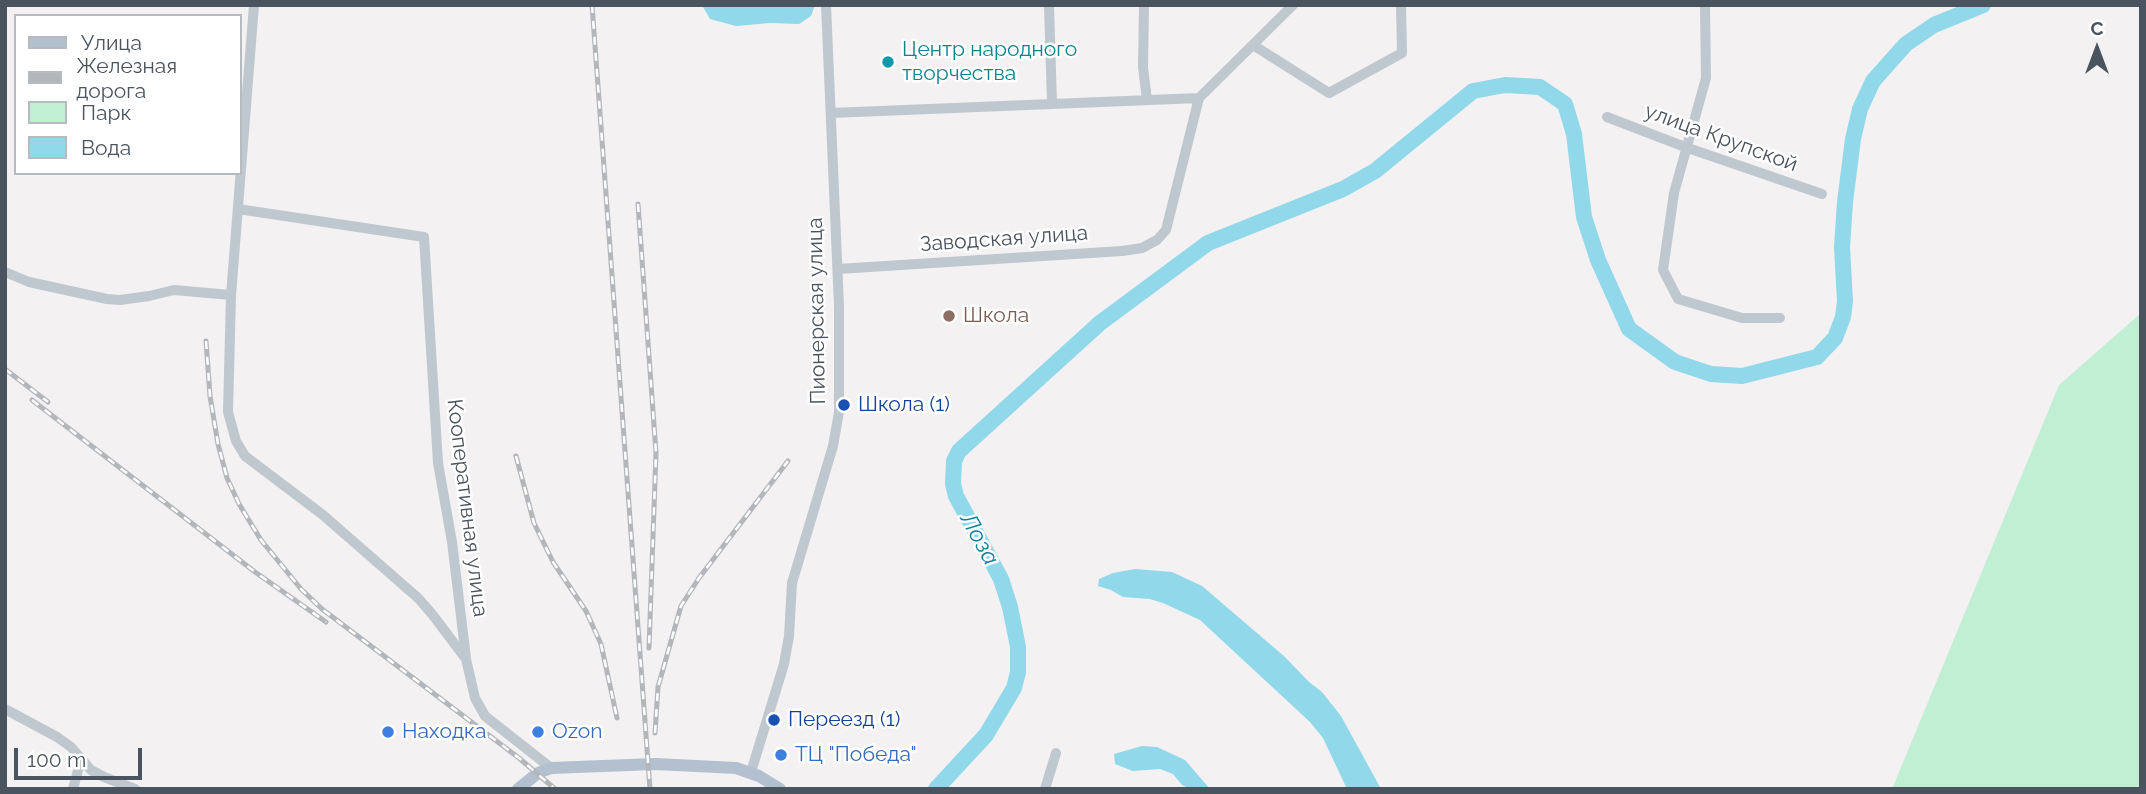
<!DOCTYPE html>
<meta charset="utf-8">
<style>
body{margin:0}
#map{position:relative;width:2146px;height:794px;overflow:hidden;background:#f3f1f1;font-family:Raleway,sans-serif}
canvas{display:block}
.frame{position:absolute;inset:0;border:7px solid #49545e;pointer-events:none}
.legend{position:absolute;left:14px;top:14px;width:228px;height:161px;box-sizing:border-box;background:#fff;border:2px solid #b6bbbf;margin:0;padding:9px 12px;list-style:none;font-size:21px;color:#49545e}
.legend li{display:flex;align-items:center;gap:14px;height:35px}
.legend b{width:35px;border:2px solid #b6bbbf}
.north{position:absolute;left:2062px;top:14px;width:70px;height:70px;-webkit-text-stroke:5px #fff;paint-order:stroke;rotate:0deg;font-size:19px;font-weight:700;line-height:28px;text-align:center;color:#49545e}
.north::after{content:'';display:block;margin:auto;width:24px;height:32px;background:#49545e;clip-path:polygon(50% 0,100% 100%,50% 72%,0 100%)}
.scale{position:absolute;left:14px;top:748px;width:128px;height:32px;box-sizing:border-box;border:4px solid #49545e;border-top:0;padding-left:9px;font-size:21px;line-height:24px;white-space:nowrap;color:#49545e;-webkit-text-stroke:5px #fff;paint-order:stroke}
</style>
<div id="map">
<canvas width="2146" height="794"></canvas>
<div class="frame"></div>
<ul class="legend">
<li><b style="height:9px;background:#b2c0cf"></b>Улица</li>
<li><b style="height:9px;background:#b3b6bb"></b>Железная дорога</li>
<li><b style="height:19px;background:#c1efd3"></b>Парк</li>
<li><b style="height:19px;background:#90d8ea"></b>Вода</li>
</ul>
<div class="north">С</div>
<div class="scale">100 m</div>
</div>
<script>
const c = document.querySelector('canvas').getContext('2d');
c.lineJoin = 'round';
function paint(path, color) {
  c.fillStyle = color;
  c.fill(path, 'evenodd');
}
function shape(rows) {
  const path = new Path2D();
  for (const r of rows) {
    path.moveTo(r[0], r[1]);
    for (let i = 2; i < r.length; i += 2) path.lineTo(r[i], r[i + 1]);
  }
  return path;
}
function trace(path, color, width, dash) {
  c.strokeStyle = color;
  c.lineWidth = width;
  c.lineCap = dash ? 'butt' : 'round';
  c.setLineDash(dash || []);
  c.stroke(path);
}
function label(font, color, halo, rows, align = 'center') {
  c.font = font + ' Raleway,sans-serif';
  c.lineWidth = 5;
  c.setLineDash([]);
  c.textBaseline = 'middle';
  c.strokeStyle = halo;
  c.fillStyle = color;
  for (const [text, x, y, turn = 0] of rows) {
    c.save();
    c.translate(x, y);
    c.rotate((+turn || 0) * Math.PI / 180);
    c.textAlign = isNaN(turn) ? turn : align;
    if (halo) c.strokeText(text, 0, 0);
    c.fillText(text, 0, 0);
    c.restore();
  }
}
const green = shape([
 [2141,313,2141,789,1892,789,2059,385]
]);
const water = shape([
 [702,5,815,5,811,16,799,24,770,23,736,26,710,19],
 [1135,569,1172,572,1202,586,1285,657,1309,682,1322,692,1341,716,1381,789,1347,789,1323,738,1310,722,1200,620,1163,603,1150,599,1123,597,1111,590,1098,586,1099,579,1113,573],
 [1142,746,1157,747,1185,760,1210,789,1191,789,1182,785,1173,774,1160,769,1133,771,1115,764,1114,754]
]);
const river = shape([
 [936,789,986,735,1014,688,1018,672,1018,647,1010,607,1001,579,956,496,953,484,954,461,959,451,1100,323,1208,243,1343,189,1375,171,1473,91,1505,85,1540,87,1565,104,1574,134,1584,217,1598,260,1629,329,1675,362,1711,374,1742,376,1817,357,1835,338,1843,317,1845,301,1842,247,1845,202,1853,139,1860,109,1873,81,1906,44,1934,25,1983,5]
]);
const minor = shape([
 [254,5,231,295,228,412,236,441,245,456,323,515,418,598,432,614,466,659,475,698,485,716,551,768],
 [1049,5,1052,104],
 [1144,5,1143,67,1147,100],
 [1705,5,1706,78,1674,193,1663,270,1678,299,1742,318,1780,318],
 [1253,45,1329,93,1402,53,1401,5],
 [831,113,1199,98],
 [1607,117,1685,147,1822,194],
 [238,209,424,237,438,463,452,542,466,658],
 [838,269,1122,251,1142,248,1157,240,1166,230,1199,98,1293,5],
 [5,272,29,282,107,299,120,300,149,296,174,290,231,295],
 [5,709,57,737,71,747,91,770,104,777,135,789],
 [751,772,784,664,789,636,792,583,833,446,839,412,839,306,826,5],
 [73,789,81,759],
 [1045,789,1056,753]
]);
const major = shape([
 [518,789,538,773,551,768,655,764,736,768,759,776,780,789]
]);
const rail = shape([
 [592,5,650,789],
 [638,204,656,453,649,648],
 [206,341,210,396,218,444,227,478,239,504,261,540,301,589,322,609,519,758,555,789],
 [5,369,48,402],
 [32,400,255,572,326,622],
 [516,456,534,523,553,562,586,611,601,644,617,718],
 [655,733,658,687,681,606,699,578,788,461]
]);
const markers = [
 [888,62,7,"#0f9aa8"],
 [949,316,7,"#8d6e63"],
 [844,405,7,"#1a4fb4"],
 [774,720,7,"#1a4fb4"],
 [388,732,7,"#3f7fe0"],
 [538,732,7,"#3f7fe0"],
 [781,755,7,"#3f7fe0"]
];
const cultureNames = [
 ["Центр народного",902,50],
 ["творчества",902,74]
];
const streetNames = [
 ["улица Крупской",1721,138,20],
 ["Заводская улица",1004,239,-4],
 ["Пионерская улица",817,311,-91],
 ["Кооперативная улица",467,508,83]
];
const educationNames = [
 ["Школа",963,316]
];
const transitNames = [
 ["Школа (1)",858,405],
 ["Переезд (1)",788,720]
];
const shopNames = [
 ["Находка",402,732],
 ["Ozon",552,732],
 ["ТЦ \"Победа\"",795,755]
];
const waterNames = [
 ["Лоза",979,539,61]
];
paint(green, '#c1efd3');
paint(water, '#90d8ea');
trace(river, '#90d8ea', 16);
trace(minor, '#bfc8cf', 10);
trace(major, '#b2c0cf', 12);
trace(rail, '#b3b6bb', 5);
trace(rail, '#fff', 2.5, [8]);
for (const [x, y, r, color] of markers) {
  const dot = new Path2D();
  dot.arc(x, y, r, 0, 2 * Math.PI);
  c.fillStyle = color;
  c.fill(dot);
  trace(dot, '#fff', 2.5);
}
label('21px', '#0d838f', '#fff', cultureNames, 'left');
label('21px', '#49545e', '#fff', streetNames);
label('21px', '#785e54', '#fff', educationNames, 'left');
label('21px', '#164399', '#fff', transitNames, 'left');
label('21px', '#366cbe', '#fff', shopNames, 'left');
label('italic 23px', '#107e9b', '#fff', waterNames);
</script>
